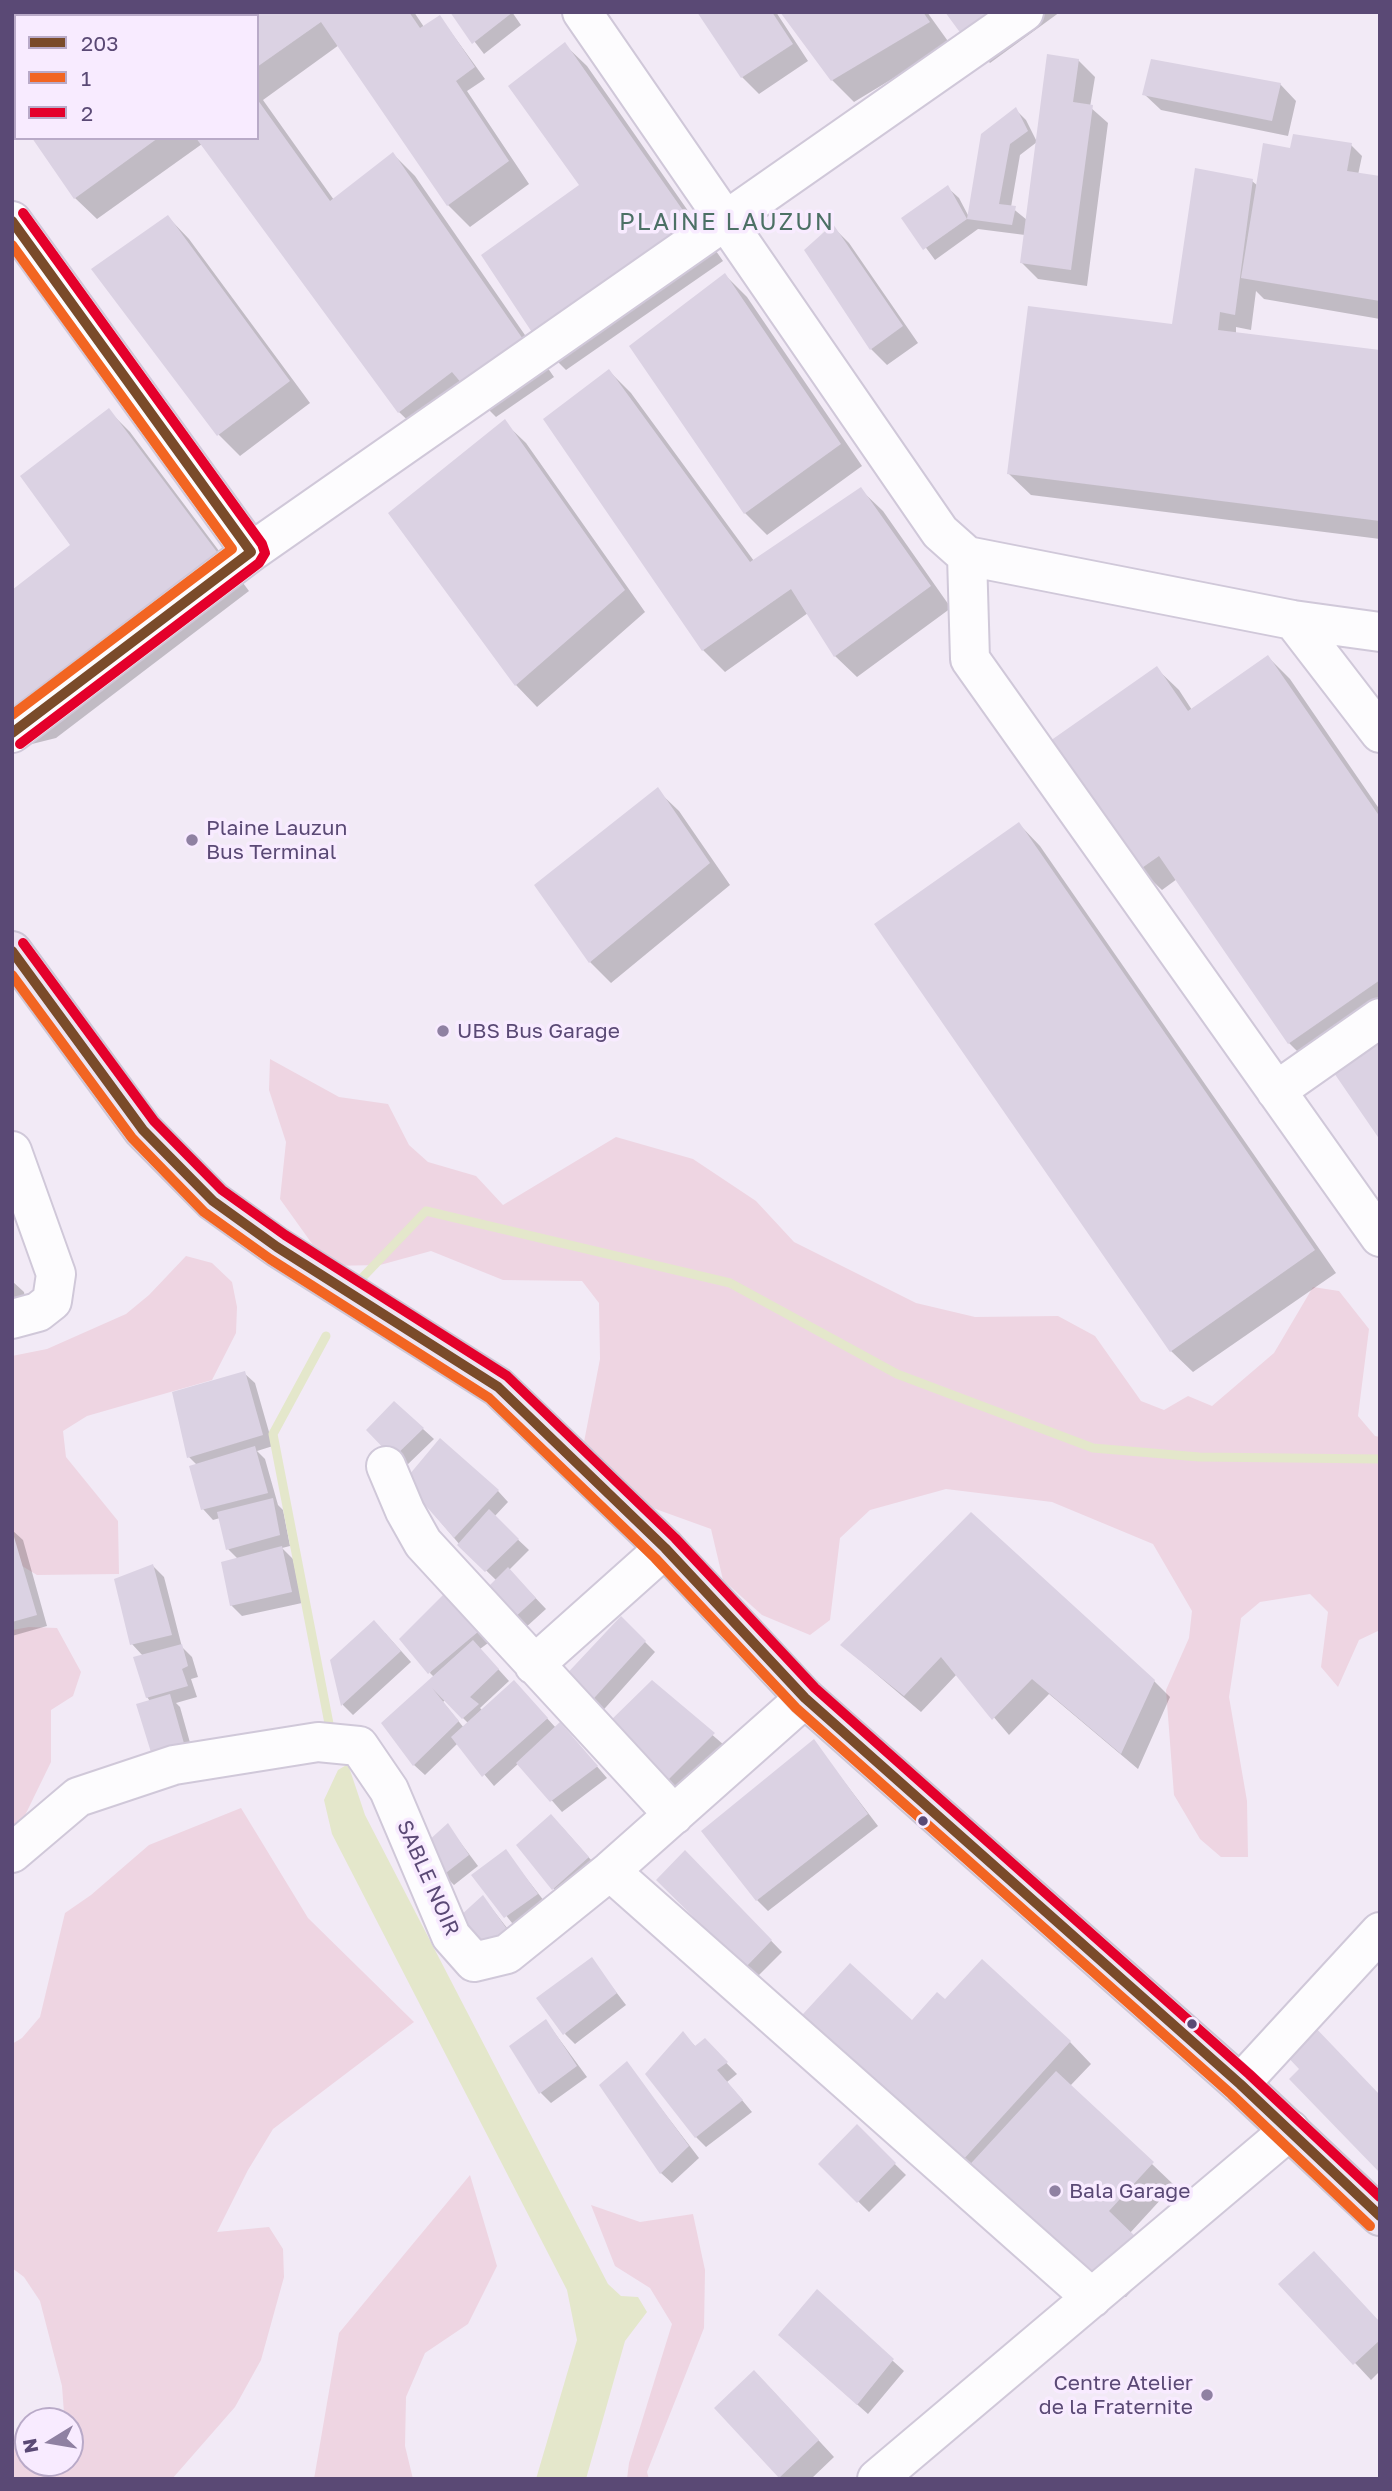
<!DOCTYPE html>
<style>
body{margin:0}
#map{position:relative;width:1392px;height:2491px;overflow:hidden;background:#f2eaf6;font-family:"Golos Text",sans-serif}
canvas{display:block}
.frame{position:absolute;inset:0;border:14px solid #5a4975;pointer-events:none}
.legend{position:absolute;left:14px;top:14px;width:245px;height:126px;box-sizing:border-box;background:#f8ebff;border:2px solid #b9aac8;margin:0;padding:9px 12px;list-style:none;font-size:21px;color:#5a4975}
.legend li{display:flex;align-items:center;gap:14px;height:35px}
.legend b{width:35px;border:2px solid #b9aac8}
.north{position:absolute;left:14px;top:2407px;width:70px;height:70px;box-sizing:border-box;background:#f8ebff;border:2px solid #b9aac8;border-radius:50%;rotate:259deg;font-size:19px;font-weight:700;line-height:28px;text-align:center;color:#5a4975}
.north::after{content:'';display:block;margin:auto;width:24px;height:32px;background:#8f81a2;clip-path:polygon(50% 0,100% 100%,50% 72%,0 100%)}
</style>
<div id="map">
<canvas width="1392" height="2491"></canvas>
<div class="frame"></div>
<ul class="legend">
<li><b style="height:9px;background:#7a4b2a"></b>203</li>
<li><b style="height:9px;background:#f26522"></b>1</li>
<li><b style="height:9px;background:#e4002b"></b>2</li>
</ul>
<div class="north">N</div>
</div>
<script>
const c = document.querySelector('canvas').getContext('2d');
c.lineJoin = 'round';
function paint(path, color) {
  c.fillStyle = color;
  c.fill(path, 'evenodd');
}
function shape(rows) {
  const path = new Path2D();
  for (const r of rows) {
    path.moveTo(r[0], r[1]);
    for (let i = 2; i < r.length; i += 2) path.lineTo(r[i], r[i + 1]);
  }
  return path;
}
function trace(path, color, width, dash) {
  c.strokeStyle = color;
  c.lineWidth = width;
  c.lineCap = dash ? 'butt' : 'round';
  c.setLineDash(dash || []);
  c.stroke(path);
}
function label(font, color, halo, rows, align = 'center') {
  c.font = font + ' "Golos Text",sans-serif';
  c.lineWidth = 7;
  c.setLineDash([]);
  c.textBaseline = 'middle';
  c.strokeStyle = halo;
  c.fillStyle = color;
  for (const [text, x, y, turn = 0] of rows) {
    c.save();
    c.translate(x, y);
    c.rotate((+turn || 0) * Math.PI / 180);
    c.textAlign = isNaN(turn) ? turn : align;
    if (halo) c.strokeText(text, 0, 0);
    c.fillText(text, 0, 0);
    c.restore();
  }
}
const green = shape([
 [270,1059,339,1097,388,1104,409,1145,428,1162,476,1176,503,1205,616,1137,693,1159,756,1201,794,1242,916,1303,975,1317,1058,1316,1095,1336,1141,1401,1164,1410,1188,1396,1212,1406,1274,1353,1313,1287,1339,1291,1369,1329,1358,1416,1375,1436,1380,1437,1380,1630,1359,1640,1338,1687,1321,1667,1328,1612,1310,1594,1260,1602,1241,1618,1229,1697,1247,1801,1248,1857,1221,1857,1200,1839,1174,1795,1166,1690,1189,1638,1192,1611,1153,1544,1052,1502,946,1489,870,1510,840,1538,830,1620,810,1635,762,1615,723,1580,711,1529,639,1503,598,1468,584,1442,600,1359,599,1303,582,1281,503,1280,431,1251,380,1265,328,1266,280,1199,286,1142,269,1090],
 [186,1256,212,1263,232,1282,237,1307,236,1333,212,1380,87,1416,63,1431,66,1457,118,1521,119,1574,37,1575,12,1560,12,1356,47,1349,126,1314,149,1295],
 [29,1627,57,1628,81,1672,73,1696,51,1710,51,1762,12,1842,12,1630],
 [241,1808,308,1918,414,2022,273,2129,248,2170,217,2232,269,2227,283,2249,284,2277,261,2360,235,2407,172,2479,12,2479,12,2435,28,2439,28,2463,70,2463,70,2421,59,2421,64,2413,62,2386,40,2301,24,2277,12,2268,12,2044,22,2038,40,2017,65,1913,91,1895,149,1845],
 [470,2175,497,2266,468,2324,425,2353,406,2397,405,2446,413,2479,314,2479,339,2333],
 [591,2205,640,2222,693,2214,705,2270,704,2328,647,2472,649,2479,627,2479,629,2463,672,2324,650,2288,615,2266]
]);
const water = shape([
 [348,1764,365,1815,608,2284,621,2296,638,2297,647,2312,625,2341,586,2479,536,2479,577,2340,567,2290,332,1834,324,1800,338,1770]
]);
const shadow = shape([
 [12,12,85,12,81,16,16,16,14,69],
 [119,12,414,12,424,27,440,17,485,79,467,91,529,184,470,227,448,205,339,45,263,100,334,200,393,154,415,176,554,377,496,417,473,394,421,433,399,412,202,144,97,219,75,198,34,138,257,138,257,16],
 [452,12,512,12,521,25,484,54],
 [699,12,776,12,808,61,759,94,742,77],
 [782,12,927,12,950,44,854,102,832,80],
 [947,12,1060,12,990,63,968,41],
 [565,45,587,66,723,261,566,370,544,348,581,185],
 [1078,60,1095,77,1090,107,1108,123,1087,286,1038,279,1022,263,1025,235,978,229,935,260,904,218,948,188,959,198,969,217,1016,110,1026,120,1037,142],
 [1037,142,1027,220,1011,207,1020,155],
 [1280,84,1296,101,1288,136,1161,110,1144,94],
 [1351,145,1362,156,1358,175,1380,178,1380,319,1264,299,1256,291,1251,330,1236,327,1236,334,1380,352,1380,539,1031,495,1009,474,1174,326,1252,181,1258,186,1292,150],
 [168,217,189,239,310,403,240,456,219,435],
 [833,227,849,243,918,343,887,365,871,349],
 [725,275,747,297,862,466,767,535,745,513],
 [609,371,631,393,754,561,861,490,883,511,951,608,857,677,835,656,808,613,725,672,703,650,545,420],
 [109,411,130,432,249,591,56,738,12,749],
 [504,422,526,443,645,612,537,707,516,685],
 [1268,657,1290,679,1380,810,1380,1017,1311,1065,1289,1043,1177,879,1162,890,1140,869,1157,669,1179,690,1192,710],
 [657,790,679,811,730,885,611,983,590,962],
 [1019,824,1040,846,1336,1273,1193,1372,1171,1351],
 [12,1281,24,1292,29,1321,12,1324],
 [244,1373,255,1383,273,1446,257,1451,265,1459,278,1505,283,1510,290,1546,282,1548,293,1559,302,1603,242,1616,231,1605,238,1559,228,1549,220,1518,213,1520,203,1509,197,1465,189,1457],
 [423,1429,434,1439,405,1467,368,1430],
 [406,1481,498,1491,508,1502,494,1517,529,1550,509,1570,546,1609,513,1639,497,1581,460,1545],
 [12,1530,23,1540,47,1626,12,1636],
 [153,1566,164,1577,182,1647,192,1657,198,1677,191,1679,197,1697,176,1703,180,1707,196,1764,147,1697,143,1656,132,1644],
 [456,1606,488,1643,480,1649,509,1681,480,1708,483,1711,524,1693,556,1728,570,1735,607,1778,562,1812,519,1763,494,1786,458,1743,425,1775,414,1765,434,1677,430,1673],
 [445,1700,469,1724,464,1728,443,1702],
 [621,1618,655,1652,598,1716,562,1681],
 [385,1633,411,1662,353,1715,343,1705,332,1660],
 [842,1645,1154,1681,1170,1697,1138,1769,1049,1694,1009,1735,957,1674,921,1712],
 [652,1683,724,1745,676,1793,609,1724],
 [814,1742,878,1826,768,1911,757,1900],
 [448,1826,478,1866,454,1885,444,1875],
 [562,1827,599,1869,564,1899,553,1888],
 [506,1852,548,1906,516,1928,474,1875],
 [685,1852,782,1952,757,1977,659,1880],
 [483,1897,521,1946,494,1961],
 [591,1959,626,2005,575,2044,565,2034],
 [945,2002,1070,2042,1091,2064,1070,2086,1174,2185,1130,2233,1158,2262,1126,2297,1099,2298,975,2192,913,2023],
 [546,2021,587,2077,551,2103,541,2093],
 [683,2034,697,2048,705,2041,737,2074,727,2082,752,2112,706,2147,696,2137],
 [627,2064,699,2158,672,2183,661,2173],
 [857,2127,906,2175,869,2212,820,2164],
 [1281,2284,1380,2323,1380,2371,1371,2380],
 [817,2292,904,2371,868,2414,791,2346],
 [771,2389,834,2457,811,2479,782,2479,717,2408]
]);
const stream = shape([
 [360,1280,426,1211,730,1283,897,1374,1093,1448,1199,1457,1380,1459],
 [326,1336,273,1434,331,1734]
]);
const building = shape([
 [12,12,37,12,32,16,16,16,16,29,12,32],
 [117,12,409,12,420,28,440,15,475,67,456,81,509,161,447,206,321,22,257,67,257,16,120,16],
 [450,12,513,12,472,44],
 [697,12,772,12,793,44,741,78],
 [780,12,923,12,930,22,831,81],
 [945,12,1009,12,967,42],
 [565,42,703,239,543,349,481,255,579,185,508,86],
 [1047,54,1079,59,1073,102,1093,105,1071,270,1020,263],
 [1151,59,1281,83,1272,121,1142,95],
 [257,99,330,201,393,152,534,355,473,397,452,372,398,413,196,138,257,138],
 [1016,107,1028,131,1010,144,999,204,1016,206,1012,225,967,219,981,134],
 [1293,134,1352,143,1347,171,1380,176,1380,301,1241,278,1263,143,1290,148],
 [32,138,158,138,74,199],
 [1195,168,1253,179,1235,315,1220,312,1218,330,1380,350,1380,521,1007,474,1028,306,1172,324],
 [948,185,967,219,923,250,901,218],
 [168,215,290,381,217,436,91,269],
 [833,224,903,326,870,350,804,250],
 [725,273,841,444,744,514,629,346],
 [609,369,750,562,861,487,931,586,834,657,791,589,702,651,543,419],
 [109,408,229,568,12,722,12,590,70,545,20,476],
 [505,419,625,590,515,686,388,513],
 [1268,655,1380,817,1380,980,1288,1044,1159,856,1139,870,1050,741,1157,666,1188,711],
 [658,787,710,863,589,963,534,885],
 [1019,822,1315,1250,1170,1352,874,924],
 [1380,1038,1380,1140,1332,1070],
 [245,1371,263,1435,187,1458,172,1392],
 [394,1401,424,1428,393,1458,366,1430],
 [440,1438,499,1490,454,1538,404,1481],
 [255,1446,268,1493,201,1510,189,1466],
 [273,1498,280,1535,226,1550,217,1512],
 [489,1509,519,1539,485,1572,457,1545],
 [971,1512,1155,1680,1121,1754,1032,1679,992,1720,941,1657,904,1696,840,1645],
 [12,1530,37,1615,12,1622],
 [282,1546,292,1592,230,1606,221,1562],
 [153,1564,172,1635,130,1645,114,1579],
 [508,1567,536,1598,501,1630,474,1601],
 [445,1593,479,1631,428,1674,399,1639],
 [621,1616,646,1641,586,1707,560,1681],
 [374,1620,401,1651,341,1706,330,1660],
 [473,1640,499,1669,470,1697,479,1704,462,1719,432,1688,459,1721,413,1766,381,1723],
 [182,1644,188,1666,182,1669,188,1686,146,1698,133,1657],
 [514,1680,548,1718,482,1777,451,1737],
 [652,1680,715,1733,664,1784,607,1724],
 [170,1694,187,1754,154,1762,136,1704],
 [560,1722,598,1766,550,1802,516,1763],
 [814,1739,868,1814,756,1901,701,1831],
 [551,1814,589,1857,552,1890,516,1845],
 [448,1823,469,1855,442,1876,427,1842],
 [506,1849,538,1894,504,1918,471,1875],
 [685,1850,772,1940,745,1968,656,1880],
 [483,1895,511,1935,482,1951,460,1916],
 [592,1957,617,1993,563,2035,536,1998],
 [982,1959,1071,2041,952,2172,792,2026,850,1963,912,2020,937,1992,945,1999],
 [546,2019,577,2066,539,2094,509,2046],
 [1311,2023,1380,2095,1380,2173,1289,2079,1299,2069,1282,2051],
 [683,2031,695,2046,705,2038,728,2062,717,2070,743,2100,695,2138,645,2074],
 [627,2061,689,2146,660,2174,599,2085],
 [1056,2071,1154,2162,1109,2211,1138,2239,1104,2276,1075,2277,963,2172],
 [857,2124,896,2163,857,2203,818,2164],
 [1314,2251,1380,2322,1380,2340,1353,2365,1278,2284],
 [817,2289,894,2359,857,2405,778,2335],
 [754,2370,819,2440,779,2478,714,2408]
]);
const minor = shape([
 [582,12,940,532,967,556,1293,620,1380,632],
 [12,221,251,552],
 [967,556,970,659,1380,1237],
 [1293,620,1380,733],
 [12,733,251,552,1024,12],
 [1276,1091,1380,1018],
 [12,1151,56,1274,52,1301,38,1312,12,1319],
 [386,1466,405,1511,423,1543,674,1815],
 [534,1665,665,1548],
 [12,1853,78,1797,174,1765,318,1742,359,1746,389,1790,451,1936,474,1962,507,1954,610,1871,805,1698],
 [610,1871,1092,2298],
 [1240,2084,1380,1932],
 [877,2479,1290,2130]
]);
const major = shape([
 [12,951,143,1130,213,1201,277,1247,498,1387,665,1548,805,1698,1240,2084,1380,2216]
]);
const bus1 = shape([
 [12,221,251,552,12,733],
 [12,951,143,1130,213,1201,277,1247,498,1387,665,1548,805,1698,1240,2084,1380,2216]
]);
const bus2 = shape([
 [12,245,232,549,12,715],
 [12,975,132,1138,204,1212,270,1259,489,1398,655,1558,796,1708,1231,2094,1370,2226]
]);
const bus3 = shape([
 [20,744,259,563,265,553,262,544,23,213],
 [23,943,154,1121,222,1190,285,1235,507,1376,675,1538,815,1688,1249,2074,1380,2197]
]);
const markers = [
 [192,840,7,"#8f81a2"],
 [443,1031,7,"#8f81a2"],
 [923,1821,6,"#5a4975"],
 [1192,2024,6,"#5a4975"],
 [1055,2191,7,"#8f81a2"],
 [1207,2395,7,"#8f81a2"]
];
const poiNames = [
 ["Plaine Lauzun",206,828],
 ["Bus Terminal",206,852],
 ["UBS Bus Garage",457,1031],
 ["Bala Garage",1069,2191],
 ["Centre Atelier",1193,2383,"right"],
 ["de la Fraternite",1193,2407,"right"]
];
const streetNames = [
 ["SABLE NOIR",428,1878,66]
];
const quarterNames = [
 ["PLAINE LAUZUN",727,222]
];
paint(green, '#eed5e2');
paint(water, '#e4e7cb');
paint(shadow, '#0003');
trace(stream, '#e4e7cb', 9);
paint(building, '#dbd2e3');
trace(minor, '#d0c8d9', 42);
trace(major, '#ccc6d5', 42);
trace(minor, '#fdfcfe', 38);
trace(major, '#ede4f2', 38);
trace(bus1, '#7a4b2a', 10);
trace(bus2, '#f26522', 10);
trace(bus3, '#e4002b', 10);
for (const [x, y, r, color] of markers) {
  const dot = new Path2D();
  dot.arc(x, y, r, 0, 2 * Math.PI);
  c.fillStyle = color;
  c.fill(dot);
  trace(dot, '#f8ebff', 2.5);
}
label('21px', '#5a4975', '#f8ebff', poiNames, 'left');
label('21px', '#5a4975', '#f8ebff', streetNames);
c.letterSpacing = '2px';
label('24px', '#4c7065', '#f8ebff', quarterNames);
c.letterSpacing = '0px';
</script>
